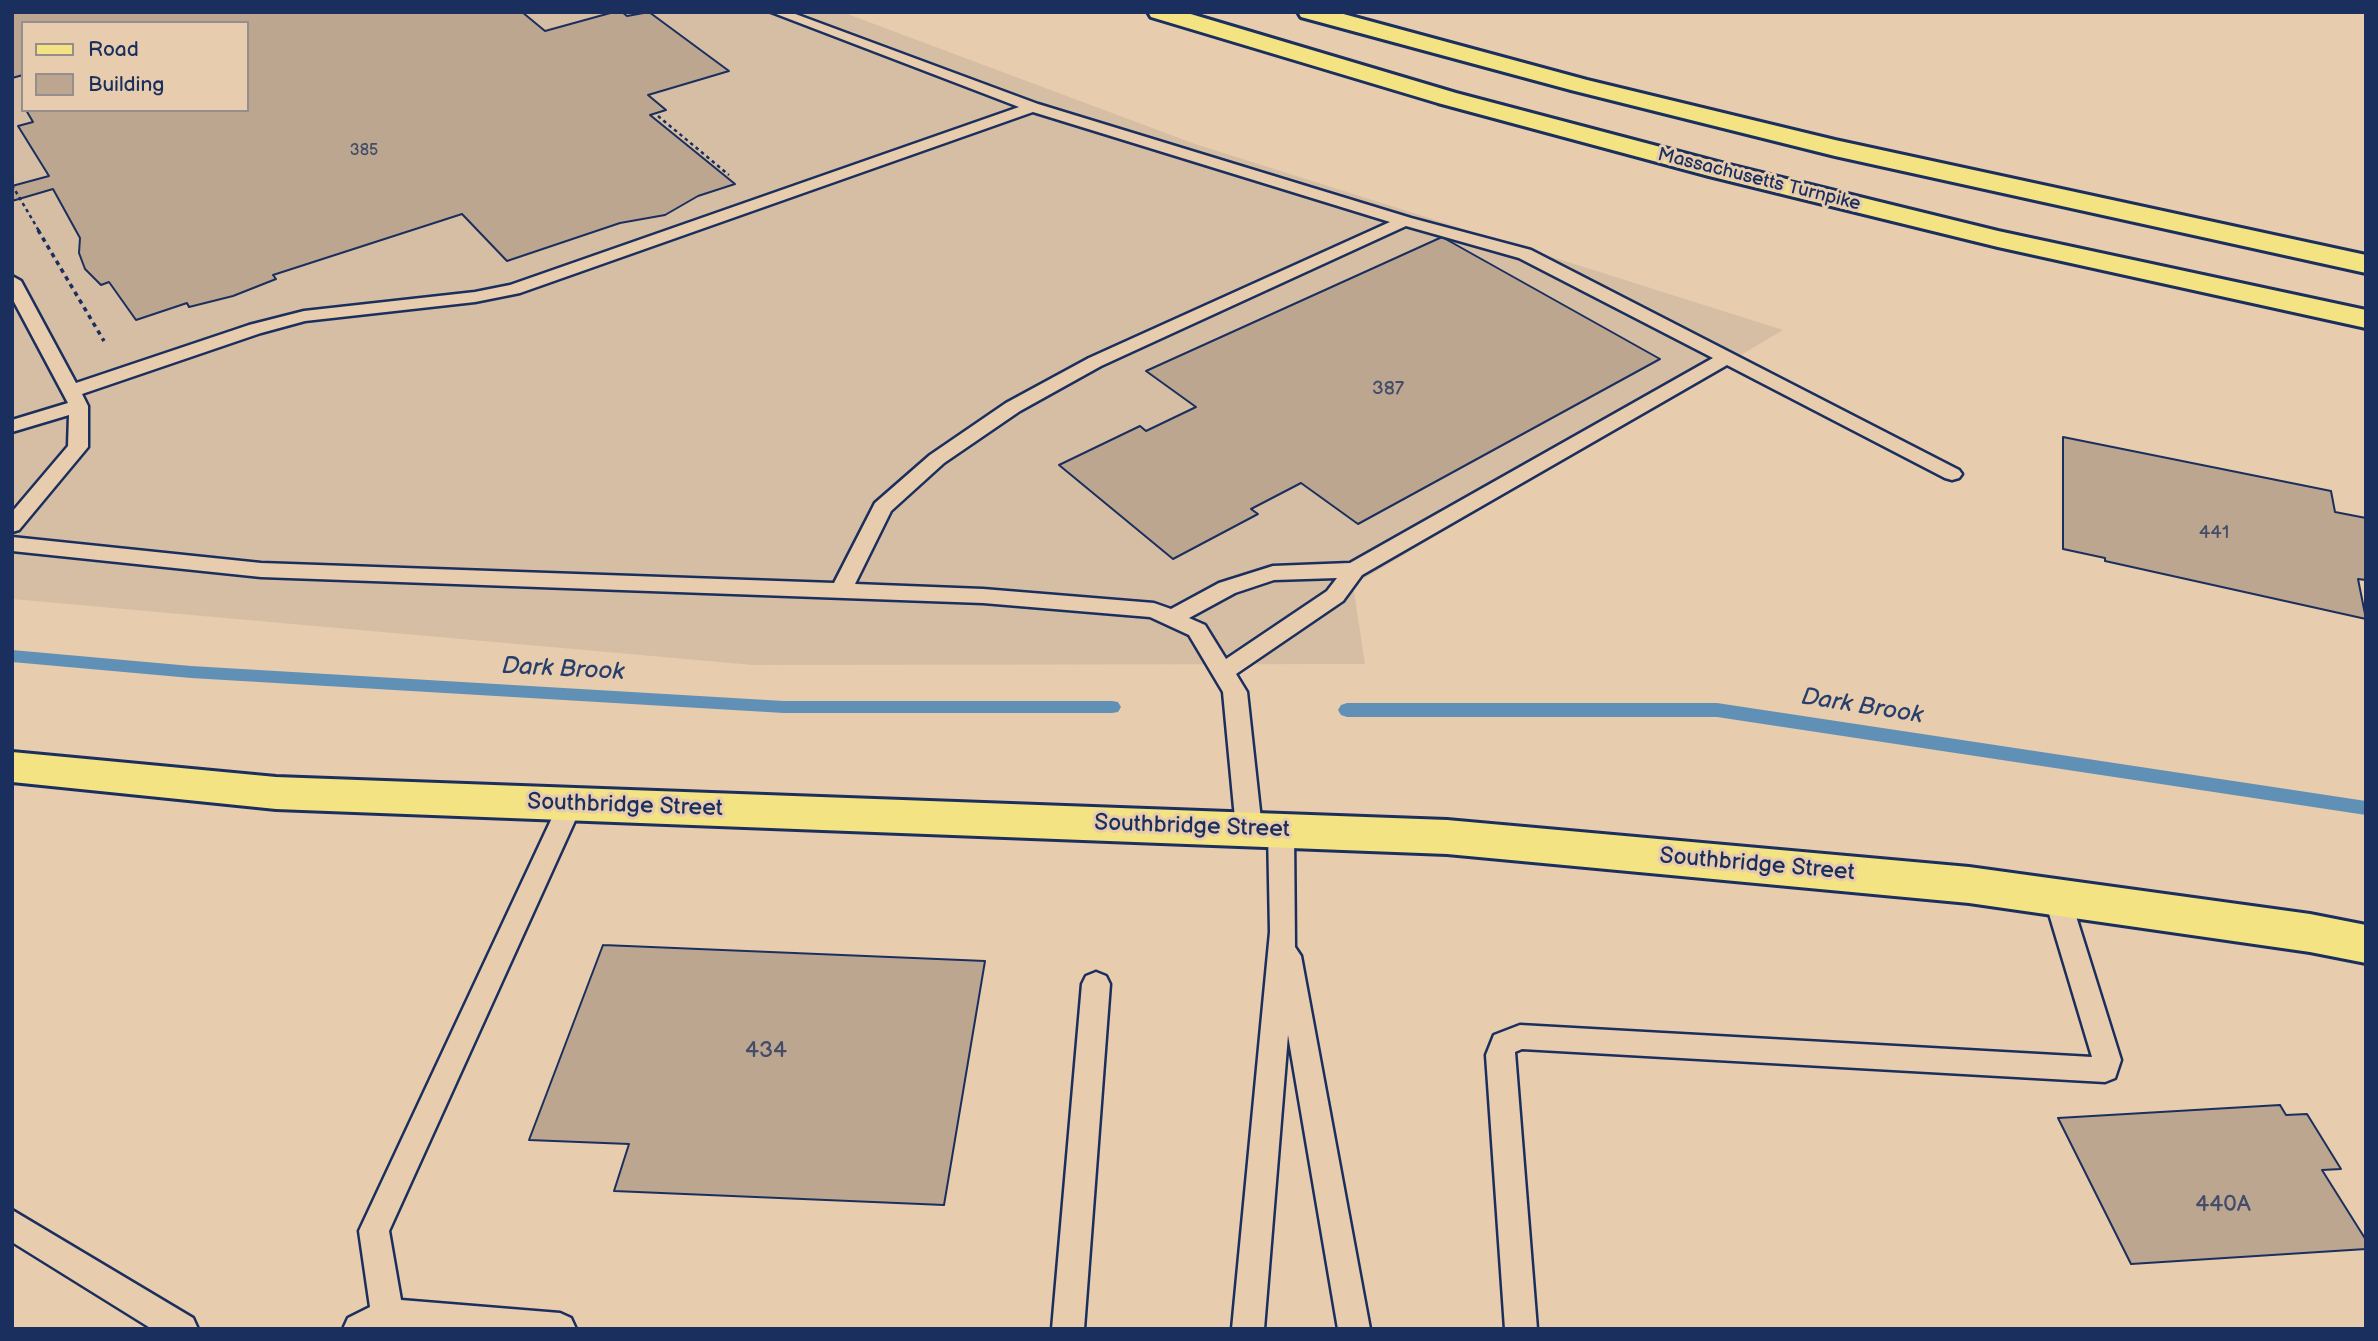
<!DOCTYPE html>
<style>
body{margin:0}
#map{position:relative;width:2378px;height:1341px;overflow:hidden;background:#e7ccae;font-family:"Balsamiq Sans",sans-serif}
canvas{display:block}
.frame{position:absolute;inset:0;border:14px solid #1b2f5e;pointer-events:none}
.legend{position:absolute;left:21px;top:21px;width:228px;height:91px;box-sizing:border-box;background:#e7ccae;border:2px solid #958d8e;margin:0;padding:9px 12px;list-style:none;font-size:21px;color:#1b2f5e}
.legend li{display:flex;align-items:center;gap:14px;height:35px}
.legend b{width:35px;border:2px solid #958d8e}
</style>
<div id="map">
<canvas width="2378" height="1341"></canvas>
<div class="frame"></div>
<ul class="legend">
<li><b style="height:9px;background:#f4e382"></b>Road</li>
<li><b style="height:19px;background:#bca690"></b>Building</li>
</ul>
</div>
<script>
const c = document.querySelector('canvas').getContext('2d');
c.lineJoin = 'round';
function paint(path, color) {
  c.fillStyle = color;
  c.fill(path, 'evenodd');
}
function shape(rows) {
  const path = new Path2D();
  for (const r of rows) {
    path.moveTo(r[0], r[1]);
    for (let i = 2; i < r.length; i += 2) path.lineTo(r[i], r[i + 1]);
  }
  return path;
}
function trace(path, color, width, dash) {
  c.strokeStyle = color;
  c.lineWidth = width;
  c.lineCap = dash ? 'butt' : 'round';
  c.setLineDash(dash || []);
  c.stroke(path);
}
function label(font, color, halo, rows, align = 'center') {
  c.font = font + ' "Balsamiq Sans",sans-serif';
  c.lineWidth = 6;
  c.setLineDash([]);
  c.textBaseline = 'middle';
  c.strokeStyle = halo;
  c.fillStyle = color;
  for (const [text, x, y, turn = 0] of rows) {
    c.save();
    c.translate(x, y);
    c.rotate((+turn || 0) * Math.PI / 180);
    c.textAlign = isNaN(turn) ? turn : align;
    if (halo) c.strokeText(text, 0, 0);
    c.fillText(text, 0, 0);
    c.restore();
  }
}
const built = shape([
 [12,12,842,12,1195,144,1783,330,1353,585,1365,664,753,665,12,599],
 [23,23,247,23,247,110,23,110]
]);
const stream = shape([
 [12,650,191,666,784,701,1112,701,1118,702,1121,707,1118,712,1112,713,784,713,191,678,12,662,12,650],
 [1347,703,1717,703,2366,801,2366,815,1717,717,1347,717,1341,715,1338,710,1341,705,1347,703]
]);
const building = shape([
 [12,12,522,12,545,31,614,12,622,12,627,16,649,12,729,71,648,95,666,110,650,115,735,184,698,196,665,215,620,223,507,261,462,214,273,275,276,279,233,296,189,307,187,303,136,320,109,282,101,285,85,269,79,253,80,238,53,189,12,201,12,186,49,176,18,126,33,122,26,110,247,110,247,23,23,23,23,75,12,78,12,12],
 [1442,237,1660,359,1358,524,1301,483,1251,509,1258,514,1173,559,1059,465,1140,426,1146,431,1196,407,1146,371,1442,237],
 [2063,437,2331,491,2335,512,2366,518,2366,580,2358,579,2366,619,2105,561,2105,558,2063,549,2063,437],
 [603,945,985,961,944,1205,614,1191,629,1144,529,1140,603,945],
 [2280,1105,2286,1115,2307,1114,2341,1169,2322,1170,2366,1240,2366,1249,2131,1264,2058,1118,2280,1105]
]);
const pathFar1 = shape([
 [658,116,729,175],
 [12,185,39,231]
]);
const path = shape([
 [38,230,104,341]
]);
const lane = shape([
 [771,12,790,12,1038,104,1411,218,1531,250,1959,470,1962,474,1959,478,1952,480,1945,478,1727,365,1362,575,1343,601,1236,674,1247,692,1262,829,1258,836,1249,839,1240,836,1236,829,1223,692,1189,635,1150,617,983,603,261,577,12,551,12,537,261,563,834,583,875,503,930,455,1006,403,1089,358,1390,222,1033,112,520,293,475,302,305,321,261,333,82,394,88,406,88,447,19,530,12,532,12,512,68,446,69,415,12,432,12,420,68,403,12,298,12,276,21,281,76,383,249,325,304,311,475,292,510,285,1019,107,771,12],
 [1406,226,1519,258,1713,358,1350,563,1273,566,1219,583,1171,609,1154,603,983,589,855,584,891,511,944,463,1020,411,1101,366,1406,226],
 [1337,578,1327,591,1226,659,1205,625,1189,618,1235,593,1274,580,1337,578],
 [571,794,580,796,583,803,389,1231,401,1300,560,1313,571,1318,576,1329,343,1329,348,1318,370,1307,359,1231,559,803,562,796,571,794],
 [1281,820,1290,823,1294,830,1295,947,1301,956,1370,1329,1338,1329,1288,1035,1264,1329,1232,1329,1270,932,1268,830,1272,823,1281,820],
 [2057,886,2066,890,2070,897,2121,1060,2115,1078,2105,1082,1522,1049,1515,1052,1537,1329,1505,1329,1486,1055,1494,1035,1520,1025,2092,1057,2044,897,2048,890,2057,886],
 [1096,972,1106,976,1110,984,1084,1329,1052,1329,1082,984,1086,976,1096,972],
 [12,1210,193,1318,198,1329,152,1329,12,1242,12,1210]
]);
const primary = shape([
 [12,752,276,777,1447,820,1969,867,2310,914,2366,925,2366,963,2310,952,1969,903,1447,854,276,809,12,782,12,752]
]);
const highway = shape([
 [1148,12,1184,12,1456,93,1725,164,1998,231,2366,310,2366,328,1998,247,1709,176,1438,103,1151,17,1148,12],
 [1298,12,1336,12,1587,80,1835,140,2366,255,2366,273,1835,156,1571,90,1301,17,1298,12]
]);
const farNumbernames = [
 ["385",364,151]
];
const farStreetnames = [
 ["Massachusetts Turnpike",1759,180,14]
];
const numberNames = [
 ["387",1388,389],
 ["441",2214,533]
];
const streetNames = [
 ["Southbridge Street",625,806,2],
 ["Southbridge Street",1192,827,2],
 ["Southbridge Street",1757,865,5]
];
const nearNumbernames = [
 ["434",766,1051],
 ["440A",2223,1205]
];
const waterNames = [
 ["Dark Brook",563,670,3],
 ["Dark Brook",1862,707,9]
];
paint(built, '#d6bea4');
paint(stream, '#6190b7');
paint(building, '#bca690');
trace(building, '#1b2f5e', 2);
trace(lane, '#1b2f5e', 5);
trace(primary, '#1b2f5e', 6);
trace(highway, '#1b2f5e', 6);
trace(pathFar1, '#1b2f5e', 2.5, [3.5, 3.5]);
trace(path, '#1b2f5e', 3.5, [4.5, 4.5]);
paint(lane, '#e7ccae');
paint(primary, '#f4e382');
paint(highway, '#f4e382');
label('16px', '#434d6a', null, farNumbernames);
label('19px', '#1b2f5e', '#e7ccae', farStreetnames);
label('19px', '#434d6a', null, numberNames);
label('23px', '#1b2f5e', '#e7ccae', streetNames);
label('23px', '#434d6a', null, nearNumbernames);
label('italic 24px', '#273f6d', '#e7ccae', waterNames);
</script>
